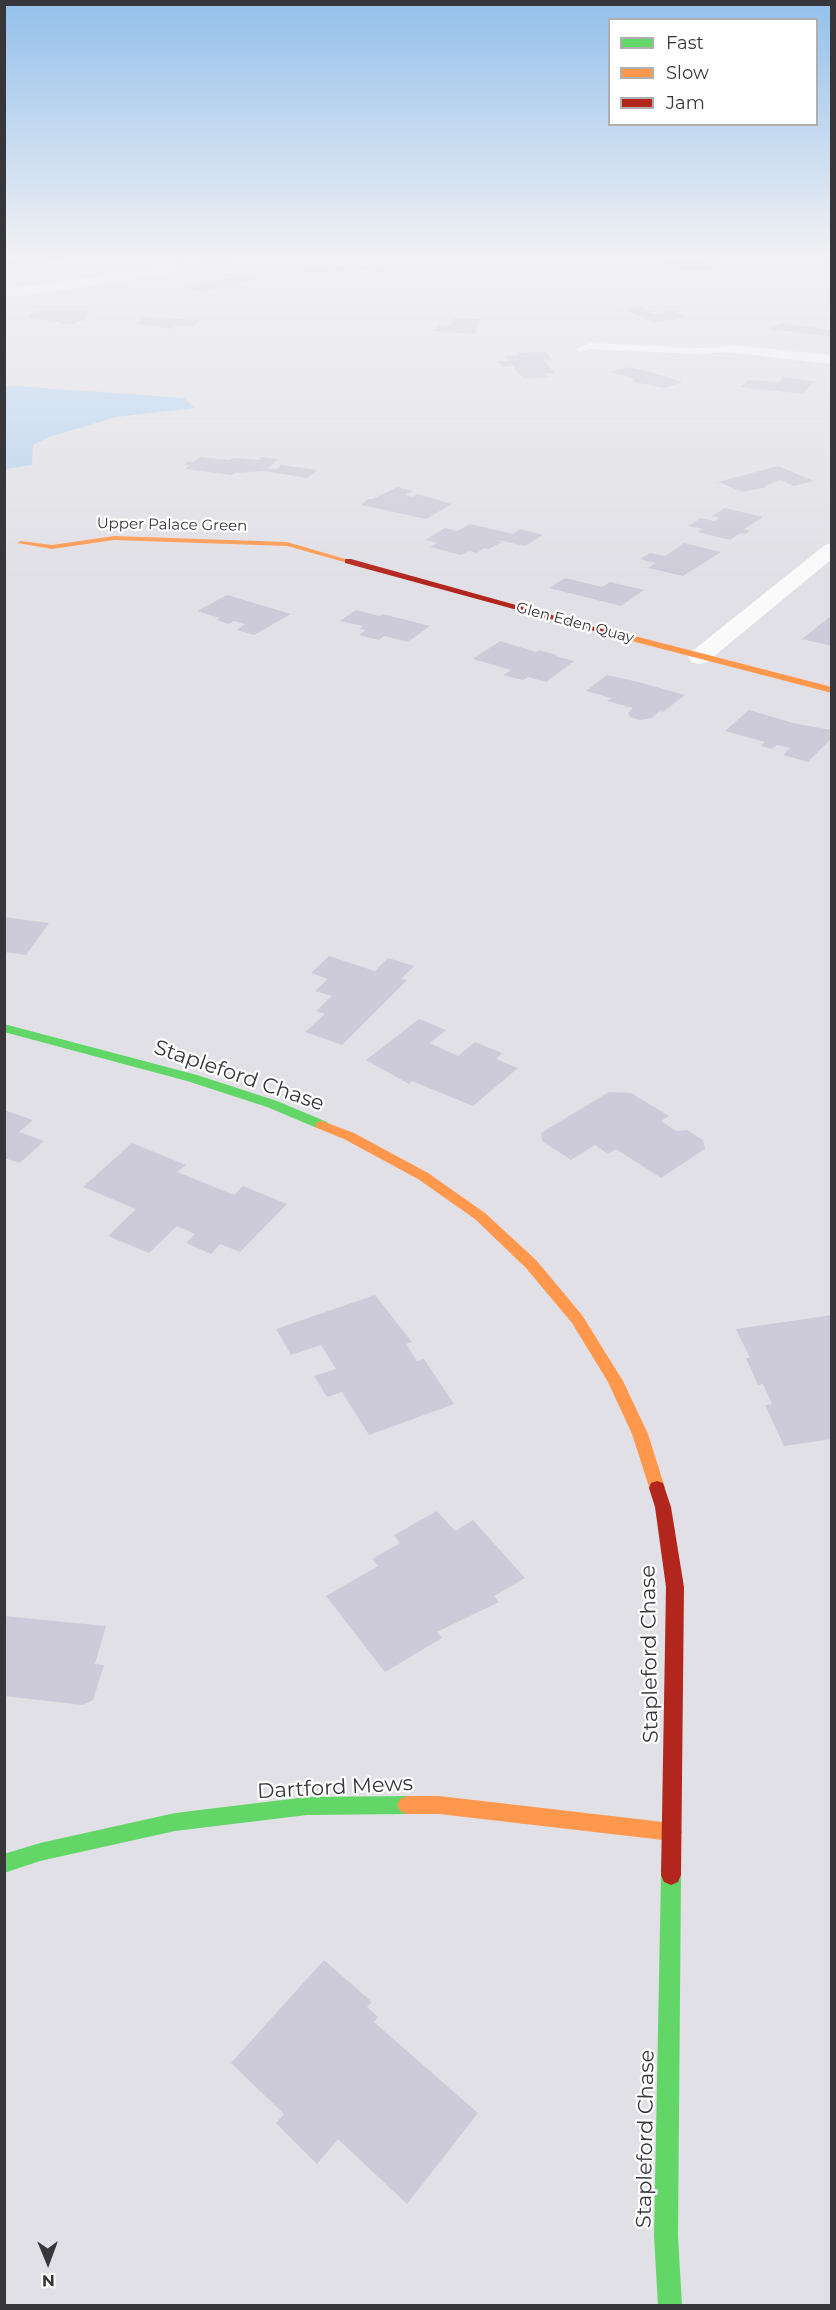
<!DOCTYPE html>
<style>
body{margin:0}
#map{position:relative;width:836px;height:2310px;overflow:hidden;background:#e1e0e6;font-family:Montserrat,sans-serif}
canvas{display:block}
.frame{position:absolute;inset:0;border:6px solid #37363a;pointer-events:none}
.legend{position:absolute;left:608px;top:18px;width:210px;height:108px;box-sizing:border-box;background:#fff;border:2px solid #afafb0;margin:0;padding:8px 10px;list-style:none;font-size:18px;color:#37363a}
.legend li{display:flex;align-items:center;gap:12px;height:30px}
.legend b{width:30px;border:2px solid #afafb0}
.north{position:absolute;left:18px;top:2232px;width:60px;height:60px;-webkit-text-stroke:4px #fff;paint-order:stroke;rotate:179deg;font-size:16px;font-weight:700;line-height:24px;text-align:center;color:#37363a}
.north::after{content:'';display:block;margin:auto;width:21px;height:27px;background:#37363a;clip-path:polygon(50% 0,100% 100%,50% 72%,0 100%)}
</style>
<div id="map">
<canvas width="836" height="2310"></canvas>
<div class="frame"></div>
<ul class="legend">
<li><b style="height:8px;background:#63d668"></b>Fast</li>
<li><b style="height:8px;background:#ff974d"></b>Slow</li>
<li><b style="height:8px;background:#b3261e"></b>Jam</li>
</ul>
<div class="north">N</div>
</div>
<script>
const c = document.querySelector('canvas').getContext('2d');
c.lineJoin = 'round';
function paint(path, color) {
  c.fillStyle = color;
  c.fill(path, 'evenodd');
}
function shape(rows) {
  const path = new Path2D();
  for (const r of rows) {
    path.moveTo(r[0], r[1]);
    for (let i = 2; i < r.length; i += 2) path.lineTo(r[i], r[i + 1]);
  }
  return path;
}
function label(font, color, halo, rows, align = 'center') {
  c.font = font + ' Montserrat,sans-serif';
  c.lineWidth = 4.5;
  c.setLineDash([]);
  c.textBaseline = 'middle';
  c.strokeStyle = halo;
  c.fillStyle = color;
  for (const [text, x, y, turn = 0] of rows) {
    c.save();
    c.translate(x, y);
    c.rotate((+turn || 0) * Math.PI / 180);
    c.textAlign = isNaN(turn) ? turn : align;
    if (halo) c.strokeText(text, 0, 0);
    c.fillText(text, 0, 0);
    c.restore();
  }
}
const water = shape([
 [16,386,184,398,195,408,116,417,49,437,33,445,32,465,5,469,5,387]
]);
const building = shape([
 [32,256,61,256,66,258,25,266,23,272,4,272,4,258,9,260],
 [667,259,679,259,722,264,715,270,682,270,670,269,673,266,660,265],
 [333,264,348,270,315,275,300,269],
 [376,264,393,269,376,273,360,267],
 [242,276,252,280,237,285,239,286,207,291,196,291,184,286],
 [640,307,654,314,674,311,686,317,654,322,622,309],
 [73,311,90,312,84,321,78,321,75,324,59,324,60,322,48,322,50,320,27,319,33,312],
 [143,317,165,318,201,320,193,327,175,326,172,329,135,324],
 [454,318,481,319,475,334,434,331,439,325,450,326],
 [780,323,832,330,832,337,771,329],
 [546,352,552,360,544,360,555,373,544,374,547,377,525,379,515,370,514,366,502,367,497,361,509,361,505,356,519,355,518,353],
 [627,367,651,372,683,382,664,388,634,382,632,380,635,379,609,372],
 [783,377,814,381,803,394,741,387,748,380,779,382],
 [200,457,229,460,234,458,259,460,262,457,278,459,268,468,277,469,281,465,317,470,307,478,264,471,235,473,232,475,185,469,190,465,184,465,188,461,193,462],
 [778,466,814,481,794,486,780,480,765,486,767,487,743,492,718,482],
 [397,487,413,491,405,495,412,497,417,494,452,504,426,519,361,505,368,499,373,499],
 [725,508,763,517,744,529,750,531,745,534,740,533,730,540,698,532,702,529,688,526,701,518,714,521,719,518,712,516],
 [470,524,513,534,520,529,543,535,525,546,493,539,502,542,489,549,484,548,477,553,469,551,461,555,430,547,437,543,425,540,445,528,457,531],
 [684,543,721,552,683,576,648,568,656,563,640,559,650,553,665,556],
 [565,578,602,587,610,582,644,590,621,606,549,588],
 [227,595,291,614,254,635,237,630,245,624,234,621,229,624,216,620,220,618,197,611],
 [356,610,379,616,383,614,430,626,408,642,384,636,379,640,359,635,366,630,360,629,363,626,340,621],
 [832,615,832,646,802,639],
 [500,641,536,652,539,650,557,655,555,656,574,661,546,682,528,677,523,680,503,675,511,670,473,659],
 [607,675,634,681,685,695,663,712,660,711,652,718,640,720,630,717,628,713,633,708,607,701,612,698,586,691],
 [749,710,797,724,832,730,832,738,808,762,783,755,790,748,777,745,772,749,761,746,765,742,725,731],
 [4,917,49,923,26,955,4,952],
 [329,956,375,971,388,958,414,966,401,979,407,980,342,1045,305,1032,325,1014,316,1011,332,996,315,991,328,979,311,973],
 [419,1019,446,1030,430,1043,458,1056,475,1042,502,1053,496,1059,518,1068,473,1106,412,1081,409,1084,366,1060],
 [609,1092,631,1093,669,1116,661,1121,676,1131,687,1130,703,1140,705,1149,661,1178,616,1149,608,1154,595,1145,571,1160,542,1141,541,1133],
 [4,1110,33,1120,19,1132,44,1141,20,1163,4,1158],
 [132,1143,186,1165,177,1172,234,1195,243,1186,287,1204,240,1252,220,1244,211,1254,186,1243,195,1234,177,1226,149,1253,108,1236,136,1209,83,1187],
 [375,1295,412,1342,406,1344,417,1361,424,1359,454,1404,369,1435,342,1392,327,1397,314,1376,336,1369,321,1345,291,1355,276,1329],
 [832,1315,832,1439,784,1446,765,1405,772,1404,763,1384,758,1385,746,1358,750,1358,736,1329],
 [437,1511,455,1531,473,1520,525,1578,494,1596,499,1602,437,1632,442,1638,385,1672,326,1596,378,1566,372,1559,400,1543,394,1535],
 [4,1616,106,1626,95,1664,104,1665,93,1700,83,1705,4,1696],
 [324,1960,372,2002,367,2007,378,2017,374,2022,478,2113,407,2204,338,2139,317,2164,276,2123,284,2114,231,2063]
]);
const lane = shape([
 [590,343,698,348,732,346,737,349,732,352,698,354,591,349,580,352,575,349,590,343]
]);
const street = shape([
 [219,256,250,256,244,260,63,290,4,297,4,289,63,282,219,256],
 [732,345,832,355,832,364,727,352,725,349,732,345],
 [832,543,832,559,707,662,699,664,691,662,688,657,691,652,825,545,832,543]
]);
const fast = shape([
 [4,1024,197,1075,277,1101,327,1122,329,1125,327,1128,317,1128,267,1107,187,1081,4,1032,4,1024],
 [407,1796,414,1799,417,1805,414,1811,407,1814,307,1815,175,1831,40,1861,4,1873,4,1854,40,1843,175,1813,307,1797,407,1796],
 [671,1865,678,1868,681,1875,678,2236,682,2306,658,2306,654,2236,661,1875,664,1868,671,1865]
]);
const slow = shape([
 [114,536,287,542,352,561,348,563,287,546,114,540,52,549,17,543,21,541,52,545,114,536],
 [623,633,832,687,832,693,620,638,620,634,623,633],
 [322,1121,354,1133,428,1173,485,1213,536,1260,582,1315,623,1381,648,1434,665,1488,663,1493,657,1495,651,1493,632,1434,608,1382,572,1323,526,1268,475,1219,418,1179,344,1139,317,1128,315,1125,317,1122,322,1121],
 [407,1796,439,1796,672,1823,679,1825,682,1832,679,1839,672,1841,439,1814,407,1814,400,1811,397,1805,400,1799,407,1796]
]);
const jam = shape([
 [345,559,351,559,627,636,620,638,345,563,345,559],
 [657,1481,663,1483,671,1507,684,1587,681,1875,678,1882,671,1885,664,1882,661,1875,666,1587,655,1507,649,1488,651,1483,657,1481]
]);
const farStreetnames = [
 ["Upper Palace Green",172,525,1],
 ["Glen Eden Quay",575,623,15]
];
const nearStreetnames = [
 ["Stapleford Chase",239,1076,19],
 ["Stapleford Chase",650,1654,-91],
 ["Dartford Mews",335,1788,-3],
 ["Stapleford Chase",646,2139,-89]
];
paint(water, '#b5d2ef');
paint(building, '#cdcbd9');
paint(lane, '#fafafb');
paint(street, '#fafafb');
paint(fast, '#63d668');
paint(slow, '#ff974d');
paint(jam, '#b3261e');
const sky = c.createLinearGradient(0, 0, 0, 580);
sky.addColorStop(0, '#93c0eb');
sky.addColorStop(0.44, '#f2f1f4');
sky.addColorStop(1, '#f2f1f400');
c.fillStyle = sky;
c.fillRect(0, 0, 836, 580);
label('15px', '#37363a', '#fff', farStreetnames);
label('21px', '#37363a', '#fff', nearStreetnames);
</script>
